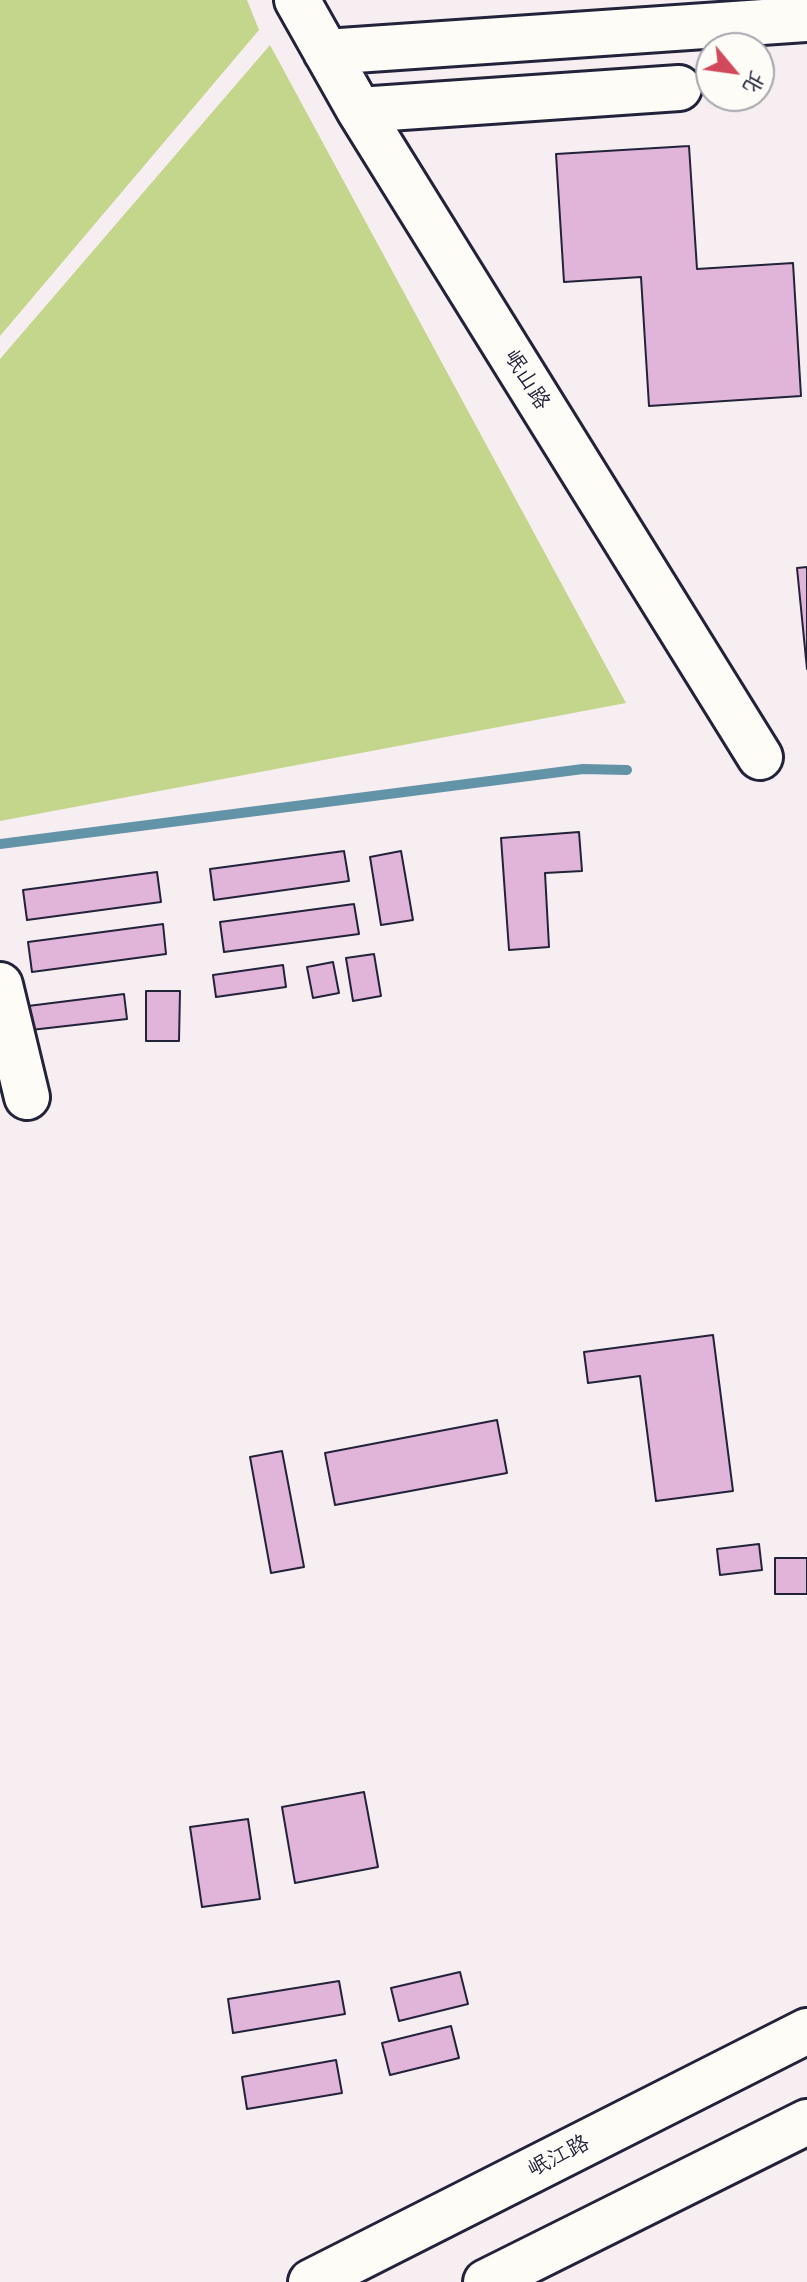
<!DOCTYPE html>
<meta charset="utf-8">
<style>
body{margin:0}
#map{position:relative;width:807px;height:2282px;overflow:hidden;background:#f7eef1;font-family:Pangolin,"LXGW WenKai TC",sans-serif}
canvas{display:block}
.north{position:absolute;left:695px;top:32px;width:80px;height:80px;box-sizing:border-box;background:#fdfcf7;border:2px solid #a5a5ac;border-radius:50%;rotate:119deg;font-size:22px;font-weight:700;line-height:32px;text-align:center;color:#22223b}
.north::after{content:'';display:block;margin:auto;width:28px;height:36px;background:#d1495b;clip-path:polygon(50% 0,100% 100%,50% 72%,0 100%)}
</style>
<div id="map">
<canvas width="807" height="2282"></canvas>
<div class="north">北</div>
</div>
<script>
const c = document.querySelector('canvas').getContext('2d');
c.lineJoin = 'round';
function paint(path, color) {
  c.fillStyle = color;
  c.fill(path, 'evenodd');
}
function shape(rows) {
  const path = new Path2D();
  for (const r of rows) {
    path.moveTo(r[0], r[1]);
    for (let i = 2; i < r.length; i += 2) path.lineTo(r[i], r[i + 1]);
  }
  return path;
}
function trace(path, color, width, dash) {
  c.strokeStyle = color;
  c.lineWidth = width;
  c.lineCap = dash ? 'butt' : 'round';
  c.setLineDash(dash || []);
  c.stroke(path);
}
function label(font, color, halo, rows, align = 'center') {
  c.font = font + ' Pangolin,"LXGW WenKai TC",sans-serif';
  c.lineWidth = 8;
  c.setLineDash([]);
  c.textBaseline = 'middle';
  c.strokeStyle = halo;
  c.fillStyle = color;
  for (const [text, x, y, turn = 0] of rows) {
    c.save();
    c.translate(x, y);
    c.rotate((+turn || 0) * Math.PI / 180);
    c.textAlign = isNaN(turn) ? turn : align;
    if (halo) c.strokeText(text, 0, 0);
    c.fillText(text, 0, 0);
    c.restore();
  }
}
const green = shape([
 [0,0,247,0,259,30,0,336],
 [270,45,626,703,0,821,0,359]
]);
const stream = shape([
 [0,844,583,769,627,770]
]);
const building = shape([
 [689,146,697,269,793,263,801,396,649,406,641,277,564,282,556,154,689,146],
 [807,567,807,669,797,568,807,567],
 [579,832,582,871,545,873,549,947,509,950,501,838,579,832],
 [344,851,349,881,214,900,210,869,344,851],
 [401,851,413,920,381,925,370,857,401,851],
 [157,872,161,902,27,920,23,890,157,872],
 [354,904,359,934,224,952,220,922,354,904],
 [163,924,166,954,32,972,28,942,163,924],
 [374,954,381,996,353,1001,346,958,374,954],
 [333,962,339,993,313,998,307,967,333,962],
 [283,965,286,987,216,997,213,975,283,965],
 [146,991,180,991,179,1041,146,1041,146,991],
 [124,994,127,1019,31,1030,28,1006,124,994],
 [713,1335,733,1491,656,1501,640,1376,588,1383,584,1352,713,1335],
 [497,1420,507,1473,335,1505,325,1453,497,1420],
 [282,1451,304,1567,271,1573,250,1457,282,1451],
 [759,1544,762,1570,720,1575,717,1549,759,1544],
 [775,1558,807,1558,807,1594,775,1594,775,1558],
 [364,1792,378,1867,295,1883,282,1807,364,1792],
 [248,1819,260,1899,202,1907,190,1827,248,1819],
 [460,1972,468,2004,399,2021,391,1988,460,1972],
 [339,1981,345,2014,233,2033,228,1999,339,1981],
 [451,2026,459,2058,390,2075,382,2043,451,2026],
 [336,2060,342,2093,247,2109,242,2077,336,2060]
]);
const minor = shape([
 [297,0,359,110,760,757],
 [326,52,807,19],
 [359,110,679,88],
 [0,985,27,1097]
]);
const major = shape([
 [311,2282,807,2031],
 [486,2282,807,2122]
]);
const streetNames = [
 ["岷山路",526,380,58],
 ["岷江路",559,2157,-27]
];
paint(green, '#c3d68b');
trace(stream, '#6393a6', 10);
paint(building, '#e1b5da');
trace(building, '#22223b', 2);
trace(minor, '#22223b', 50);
trace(major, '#22223b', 50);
trace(minor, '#fdfcf7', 44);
trace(major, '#fdfcf7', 44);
label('22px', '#22223b', '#fdfcf7', streetNames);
</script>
